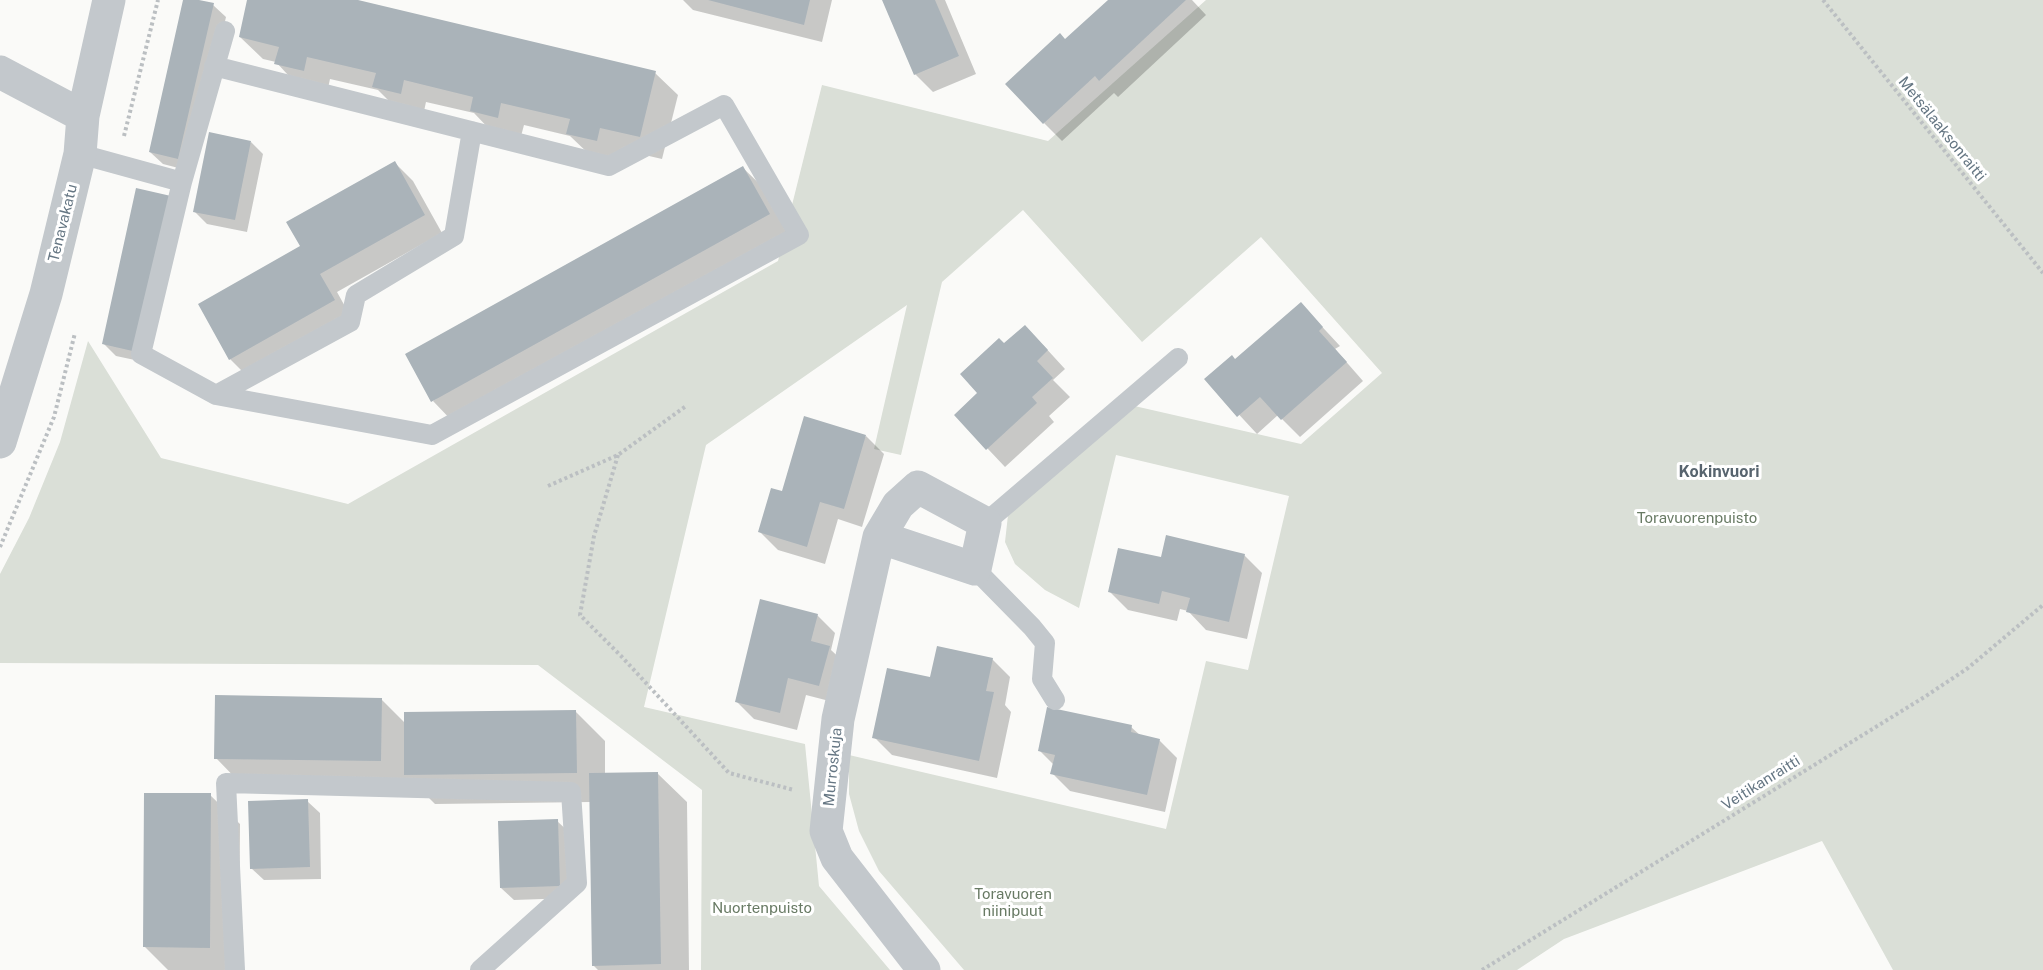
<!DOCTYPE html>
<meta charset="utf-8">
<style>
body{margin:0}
canvas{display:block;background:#fafaf8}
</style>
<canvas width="2043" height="970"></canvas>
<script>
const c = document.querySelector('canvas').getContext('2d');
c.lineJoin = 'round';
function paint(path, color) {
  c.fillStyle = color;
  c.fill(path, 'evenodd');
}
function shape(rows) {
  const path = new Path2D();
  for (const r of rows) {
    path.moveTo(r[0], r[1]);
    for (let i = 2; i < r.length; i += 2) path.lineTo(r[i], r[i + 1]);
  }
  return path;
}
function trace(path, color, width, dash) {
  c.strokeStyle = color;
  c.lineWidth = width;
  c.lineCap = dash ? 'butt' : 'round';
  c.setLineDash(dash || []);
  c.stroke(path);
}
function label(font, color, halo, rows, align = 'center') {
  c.font = font + ' "Public Sans",sans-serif';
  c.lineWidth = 6;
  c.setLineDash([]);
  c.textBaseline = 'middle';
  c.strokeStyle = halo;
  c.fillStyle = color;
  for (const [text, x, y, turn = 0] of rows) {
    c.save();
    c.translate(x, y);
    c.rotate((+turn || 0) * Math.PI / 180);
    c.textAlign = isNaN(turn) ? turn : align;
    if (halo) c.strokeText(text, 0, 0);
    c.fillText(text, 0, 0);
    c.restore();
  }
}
const green = shape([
 [1206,0,2043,0,2043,970,1893,970,1822,841,1564,939,1517,970,964,970,879,871,859,831,849,794,849,755,1166,829,1206,661,1248,670,1289,496,1116,455,1079,608,1045,590,1015,564,1005,542,1008,515,1130,405,1301,444,1382,373,1261,237,1142,342,1023,210,942,282,901,455,874,449,907,305,706,445,644,707,805,744,819,886,890,970,701,970,702,790,538,665,0,663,0,574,29,518,60,442,88,341,161,458,348,504,778,261,822,85,1048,141]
]);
const shadow = shape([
 [185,0,213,5,226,17,190,171,163,164,150,152],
 [249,0,352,0,655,73,678,95,662,159,623,150,620,163,591,156,570,136,524,125,520,140,494,134,474,113,426,102,423,116,397,109,378,90,330,79,327,93,299,87,276,62,263,59,240,37],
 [683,0,832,0,822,42,693,10],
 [884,0,945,0,976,74,933,92,915,74],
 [1110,0,1192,0,1206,15,1118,97,1114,93,1062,141,1044,123],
 [251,142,263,154,247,232,207,224,194,211],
 [395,163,413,181,442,233,337,292,352,319,248,377,230,359,302,247],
 [743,168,766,190,792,238,455,424,433,401],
 [137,190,149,363,116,356,104,344],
 [1301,304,1340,346,1335,349,1363,381,1300,437,1278,415,1257,434,1206,379,1236,361],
 [1005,345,1043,345,1065,369,1053,380,1070,397,1049,416,1054,422,1005,467,956,415,979,393],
 [866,436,884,454,862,527,838,519,825,564,778,550,760,532],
 [1244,555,1262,573,1247,639,1206,630,1188,611,1180,609,1177,621,1128,610,1110,592,1162,559],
 [817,615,835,633,831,650,847,665,837,703,806,695,797,730,754,719,736,701],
 [992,659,1010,677,1005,705,1011,712,997,778,892,755,874,737],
 [381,699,405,723,576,712,605,741,605,774,657,773,687,802,689,970,598,970,593,965,591,802,435,804,410,779,245,788,216,758],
 [1131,727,1141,736,1159,740,1177,758,1165,812,1070,791,1052,773,1054,765,1040,751],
 [210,795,240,824,239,970,168,970,144,946],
 [307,801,320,813,321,879,264,880,251,868],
 [557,821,570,833,572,898,514,900,501,888]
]);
const building = shape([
 [183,0,199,0,214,3,178,159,149,152],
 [247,0,358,0,656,71,640,137,600,128,597,141,566,134,570,119,501,103,498,118,470,111,473,97,404,80,401,94,372,87,376,73,307,57,304,71,274,64,279,47,239,37],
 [708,0,810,0,804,25],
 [882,0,935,0,959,56,914,75],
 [1108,0,1186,0,1099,81,1095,76,1043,124,1005,84,1060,33,1065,39],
 [209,132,251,141,235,220,193,212],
 [395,161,425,215,320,274,335,300,229,360,198,304,300,246,286,222],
 [743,166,770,214,431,402,405,354],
 [136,188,171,196,137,352,102,344],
 [1301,302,1323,327,1319,331,1347,362,1281,420,1260,397,1237,417,1204,379,1232,355,1235,359],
 [1025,325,1048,350,1037,361,1053,378,1032,397,1037,403,986,450,954,415,977,393,960,374,999,338,1004,343],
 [804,416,866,435,844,509,820,502,807,547,758,532,771,488,782,491],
 [1166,535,1245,554,1229,622,1186,612,1190,598,1162,591,1159,604,1108,592,1118,548,1161,557],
 [760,599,818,614,811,641,830,646,819,686,788,678,780,713,735,702],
 [937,646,993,658,986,691,994,692,979,761,872,738,887,668,930,677],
 [215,695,382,698,381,761,214,759],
 [1047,707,1132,725,1131,732,1160,739,1147,795,1050,774,1055,755,1038,751],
 [576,710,577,773,404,775,404,712],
 [658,772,661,964,592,966,589,773],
 [144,793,211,793,210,948,143,947],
 [308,799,310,867,250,869,248,801],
 [558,819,560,886,500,888,498,821]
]);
const path = shape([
 [1823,0,2043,273],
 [124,136,158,0],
 [618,455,594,536,580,615,622,657,729,773,794,790],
 [548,486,618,455,686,406],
 [0,547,54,417,75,333],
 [1482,970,1926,696,1968,668,2043,605]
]);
const service = shape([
 [214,66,609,166,724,105,799,235,432,435,216,395,350,322,356,295,454,236,472,131],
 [80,154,182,182],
 [216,395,141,354,182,182,225,31],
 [985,523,1178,358],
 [975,569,1032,627,1045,643,1042,679,1055,700],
 [235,970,226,783,571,792,577,883,480,970]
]);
const minor = shape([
 [0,72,83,116],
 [0,442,46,294,80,154,83,116,109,0],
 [879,537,975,569,985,523,918,487,898,505,879,537,838,719,826,831,837,858,924,970]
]);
const streetNames = [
 ["Metsälaaksonraitti",1942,129,51],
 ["Tenavakatu",63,223,-76],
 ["Murroskuja",833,767,-84],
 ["Veitikanraitti",1761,783,-32]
];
const parkNames = [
 ["Toravuorenpuisto",1697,518],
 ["Toravuoren",1013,894],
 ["niinipuut",1013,911],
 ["Nuortenpuisto",762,908]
];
const neighbourhoodNames = [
 ["Kokinvuori",1719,472]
];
paint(green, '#dadfd7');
paint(shadow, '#0003');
paint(building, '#aab3b9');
trace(path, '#bbbfc2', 4, [3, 3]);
trace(service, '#c3c8cc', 20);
trace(minor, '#c3c8cc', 33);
label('15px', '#657683', '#fff', streetNames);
label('15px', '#687a64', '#fff', parkNames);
label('bold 16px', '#57646e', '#fff', neighbourhoodNames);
</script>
